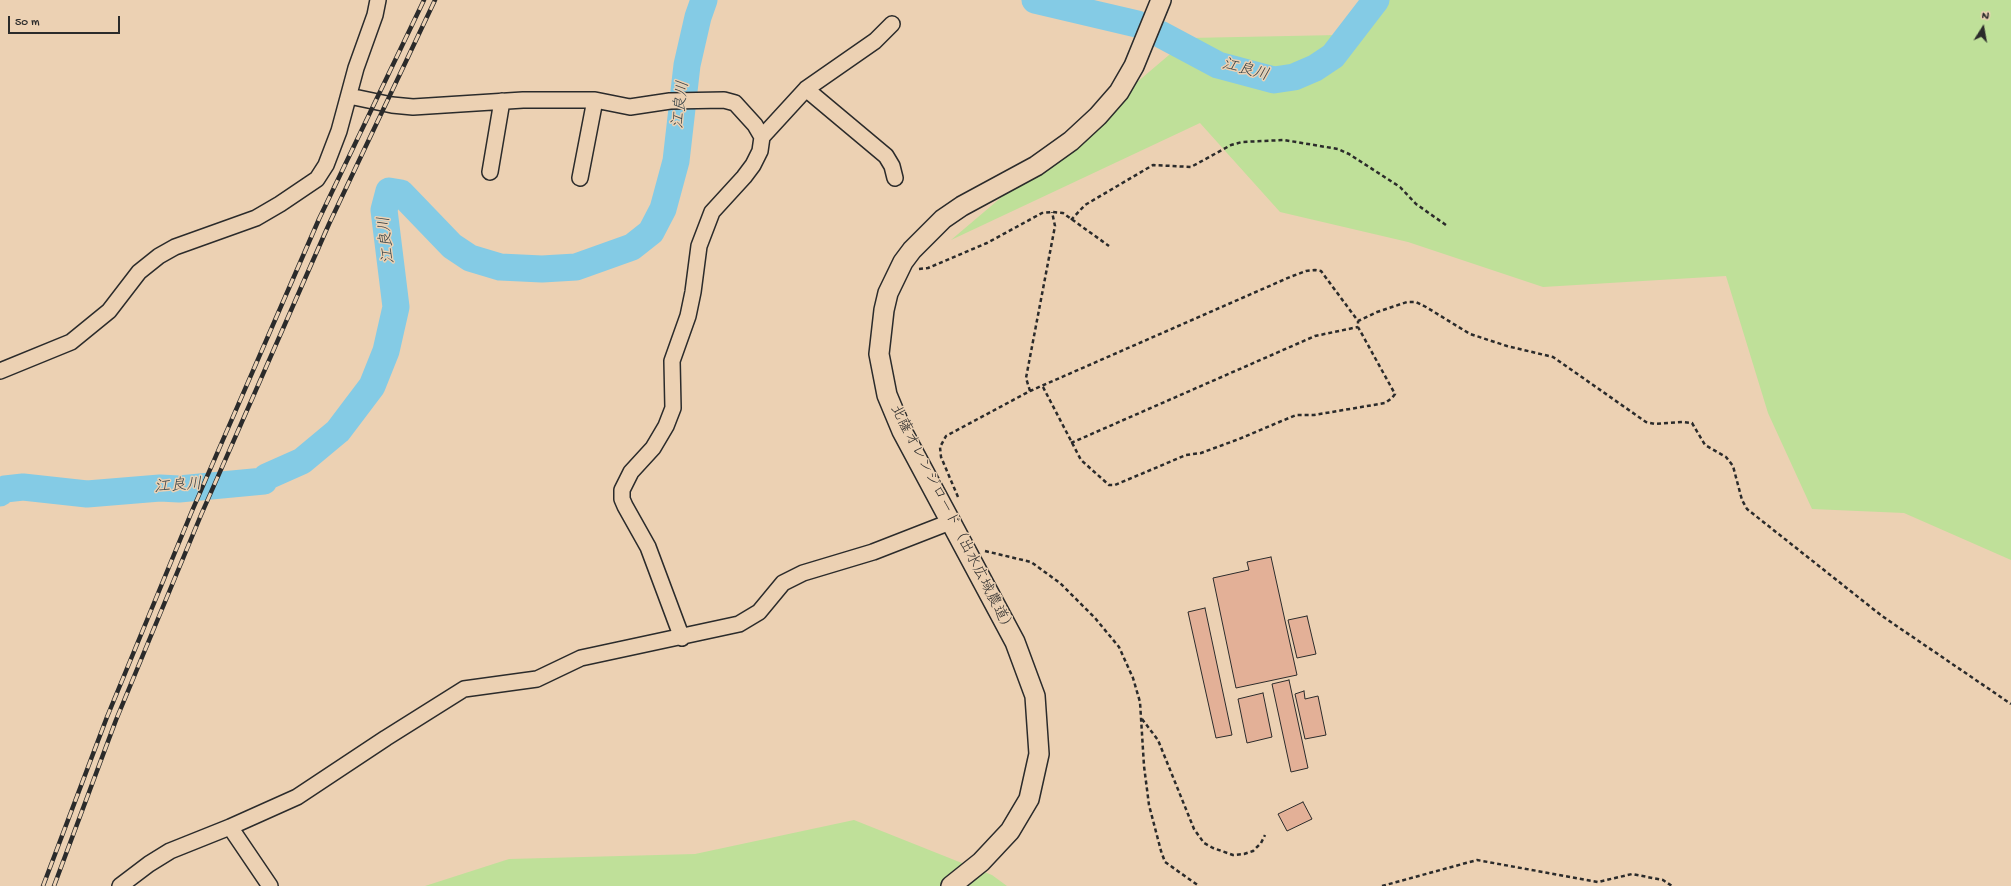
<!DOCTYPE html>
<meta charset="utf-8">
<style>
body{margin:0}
#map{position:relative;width:2011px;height:886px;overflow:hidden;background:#ecd1b3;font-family:"Gochi Hand",sans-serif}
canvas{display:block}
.north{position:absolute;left:1963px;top:8px;width:40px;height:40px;-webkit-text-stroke:3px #ecd1b3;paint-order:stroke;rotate:11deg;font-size:11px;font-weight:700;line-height:16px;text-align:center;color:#2b2b2b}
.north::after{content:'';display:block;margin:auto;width:14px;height:18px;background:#2b2b2b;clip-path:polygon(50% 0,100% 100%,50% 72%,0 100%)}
.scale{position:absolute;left:8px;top:16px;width:112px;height:18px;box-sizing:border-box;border:2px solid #2b2b2b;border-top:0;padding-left:5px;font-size:12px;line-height:14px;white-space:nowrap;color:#2b2b2b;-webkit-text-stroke:3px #ecd1b3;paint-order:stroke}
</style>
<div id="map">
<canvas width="2011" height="886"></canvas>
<div class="north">N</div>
<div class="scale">50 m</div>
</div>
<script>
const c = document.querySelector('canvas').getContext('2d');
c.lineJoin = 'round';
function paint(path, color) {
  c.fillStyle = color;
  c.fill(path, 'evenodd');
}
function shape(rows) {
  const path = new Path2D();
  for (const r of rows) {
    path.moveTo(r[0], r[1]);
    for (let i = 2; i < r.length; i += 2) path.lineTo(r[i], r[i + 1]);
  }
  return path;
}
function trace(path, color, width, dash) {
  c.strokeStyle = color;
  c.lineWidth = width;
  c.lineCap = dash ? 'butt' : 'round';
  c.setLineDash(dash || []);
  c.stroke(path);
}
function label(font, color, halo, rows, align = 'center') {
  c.font = font + ' "Gochi Hand","Klee One",sans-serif';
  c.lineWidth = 3;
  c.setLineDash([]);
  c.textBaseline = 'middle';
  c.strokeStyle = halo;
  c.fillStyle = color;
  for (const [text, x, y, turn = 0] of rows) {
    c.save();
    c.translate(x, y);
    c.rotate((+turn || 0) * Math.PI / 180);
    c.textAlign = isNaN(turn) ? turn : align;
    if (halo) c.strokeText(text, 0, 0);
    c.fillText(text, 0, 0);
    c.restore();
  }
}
const green = shape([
 [1387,0,2011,0,2011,560,1904,513,1812,509,1768,413,1726,276,1543,287,1408,242,1280,212,1200,123,951,240,1189,38,1338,35],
 [854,820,992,875,1007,886,425,886,509,859,695,854]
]);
const river = shape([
 [1035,0,1137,24],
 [1160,34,1218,65,1274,80,1294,77,1315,68,1333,56,1376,0],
 [0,493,5,489,23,487,87,494,160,488,179,489,264,481,266,477,302,461,338,431,372,386,386,351,396,307,384,210,389,191,401,193,452,246,470,258,500,267,542,269,576,267,632,247,651,232,663,209,676,161,687,65,698,17,704,0]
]);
const building = shape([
 [1271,557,1297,675,1236,688,1213,578,1249,570,1247,562,1271,557],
 [1205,608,1232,735,1216,738,1188,612,1205,608],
 [1307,616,1316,654,1297,658,1288,620,1307,616],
 [1289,680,1308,768,1291,772,1272,684,1289,680],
 [1304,691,1305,699,1318,696,1326,735,1305,739,1295,694,1304,691],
 [1263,693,1272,737,1247,743,1238,699,1263,693],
 [1303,802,1312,819,1287,831,1278,814,1303,802]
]);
const path = shape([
 [1071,220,1085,205,1153,165,1191,167,1231,145,1242,142,1284,140,1338,149,1349,154,1400,187,1416,204,1446,225],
 [919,269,928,268,987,243,1042,213,1052,212,1063,213,1109,246],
 [1043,387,1081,460,1109,485,1115,485,1186,455,1201,453,1239,439,1296,415,1314,415,1385,403,1392,398,1395,394,1358,327,1358,321],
 [1030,391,1026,378,1055,226,1052,212],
 [1071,443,1315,336,1358,327],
 [958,497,941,457,940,447,946,436,1030,391,1290,277,1306,271,1315,270,1321,271,1358,321,1377,312,1407,302,1416,302,1426,307,1470,334,1507,346,1553,357,1646,422,1655,424,1682,422,1692,423,1705,445,1726,457,1733,466,1742,500,1747,509,1882,616,2011,704],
 [985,551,1031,562,1060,583,1095,618,1119,647,1133,678,1140,702,1144,766,1149,805,1161,851,1165,862,1199,886],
 [1142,719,1158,740,1194,829,1204,843,1213,848,1233,855,1244,854,1253,851,1261,843,1265,835],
 [1382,886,1477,860,1598,882,1632,874,1663,880,1672,886]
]);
const minor = shape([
 [806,89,886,156,892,166,895,178],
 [349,96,392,105,413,107,523,100,595,100,630,107,670,101,724,100,735,103,755,125,762,137,760,151,753,165,744,177,712,212,699,246,693,292,688,316,672,361,673,408,666,426,653,448,631,472,622,490,622,499,625,506,648,547,682,638],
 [762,137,806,89,875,41,892,24],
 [490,172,502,101],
 [580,178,595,100],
 [0,371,71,342,109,311,139,272,159,256,175,247,256,218,280,204,317,179,326,165,339,131,356,68,375,15,378,0],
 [230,827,270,886],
 [120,886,149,864,170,851,230,827,297,797,386,738,464,689,537,679,581,658,739,624,759,612,783,583,803,573,873,552,950,522]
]);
const tertiary = shape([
 [951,886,981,862,1010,831,1029,799,1039,754,1035,696,1015,642,902,431,887,395,879,354,884,310,888,293,903,262,912,250,943,219,962,206,1036,166,1071,141,1098,116,1119,92,1134,66,1161,0]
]);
const rail = shape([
 [43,886,107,717,192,511,319,219,424,0],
 [54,886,116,720,201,515,329,224,435,0]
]);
const streetNames = [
 ["北薩オレンジロード（出水広域農道）",951,520,63]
];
const waterNames = [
 ["江良川",1245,71,15],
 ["江良川",682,105,-83],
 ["江良川",388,240,-96],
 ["江良川",178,487,-4]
];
paint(green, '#bfe099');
trace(river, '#84cbe5', 27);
paint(building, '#e3b097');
trace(building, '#2b2b2b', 1);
trace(minor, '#2b2b2b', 18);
trace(tertiary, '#2b2b2b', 22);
trace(path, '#2b2b2b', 2.5, [4, 3]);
trace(minor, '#ecd1b3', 15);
trace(tertiary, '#ecd1b3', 19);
trace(rail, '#2b2b2b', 4.5);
trace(rail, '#ecd1b3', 3, [9]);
label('15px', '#2b2b2b', '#ecd1b3', streetNames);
label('italic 16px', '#384347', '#ecd1b3', waterNames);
</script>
